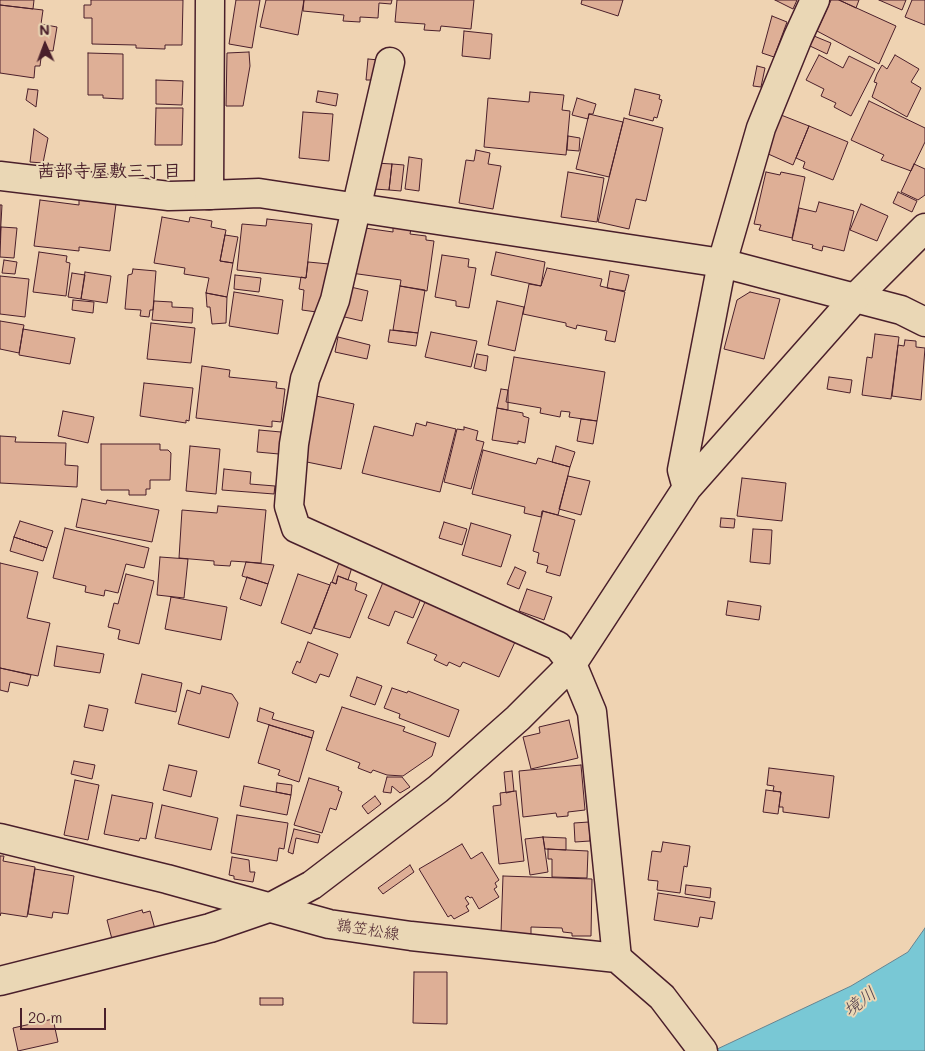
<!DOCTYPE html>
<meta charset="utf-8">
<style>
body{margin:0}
#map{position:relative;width:925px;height:1051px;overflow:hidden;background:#efd3b2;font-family:Mali,sans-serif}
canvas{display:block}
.north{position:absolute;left:20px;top:20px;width:50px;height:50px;-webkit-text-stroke:4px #ead7b5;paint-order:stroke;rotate:358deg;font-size:14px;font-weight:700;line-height:20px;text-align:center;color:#4a1f2b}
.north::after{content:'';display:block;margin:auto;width:18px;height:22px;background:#4a1f2b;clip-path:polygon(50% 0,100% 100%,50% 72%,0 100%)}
.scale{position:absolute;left:20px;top:1008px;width:86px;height:22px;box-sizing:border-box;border:2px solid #4a1f2b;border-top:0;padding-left:6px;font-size:15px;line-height:18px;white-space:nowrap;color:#4a1f2b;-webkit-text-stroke:4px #ead7b5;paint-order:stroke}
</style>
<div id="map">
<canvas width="925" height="1051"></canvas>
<div class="north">N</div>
<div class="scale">20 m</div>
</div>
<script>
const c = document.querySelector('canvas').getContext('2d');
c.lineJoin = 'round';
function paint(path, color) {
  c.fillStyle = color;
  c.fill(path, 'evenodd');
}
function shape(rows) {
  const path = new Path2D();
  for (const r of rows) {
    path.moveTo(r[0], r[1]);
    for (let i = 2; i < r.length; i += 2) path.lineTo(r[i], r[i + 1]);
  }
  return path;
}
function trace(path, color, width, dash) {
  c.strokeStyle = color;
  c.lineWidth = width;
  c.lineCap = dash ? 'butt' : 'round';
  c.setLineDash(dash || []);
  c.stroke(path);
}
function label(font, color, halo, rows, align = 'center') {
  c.font = font + ' Mali,"Klee One",sans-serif';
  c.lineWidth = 4;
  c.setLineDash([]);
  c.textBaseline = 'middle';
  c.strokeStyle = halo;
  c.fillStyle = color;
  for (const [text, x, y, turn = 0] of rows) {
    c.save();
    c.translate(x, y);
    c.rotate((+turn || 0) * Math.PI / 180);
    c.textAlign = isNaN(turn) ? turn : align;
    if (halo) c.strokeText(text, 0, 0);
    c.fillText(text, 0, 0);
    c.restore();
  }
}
const water = shape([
 [925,928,925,1051,713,1051,851,986,908,952,925,928]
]);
const building = shape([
 [0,0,34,0,33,9,0,5,0,0],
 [91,0,183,0,182,45,165,45,165,49,136,48,136,45,92,44,92,18,84,18,84,5,91,5,91,0],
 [236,0,260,0,252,48,229,44,236,0],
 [266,0,304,0,298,35,260,27,266,0],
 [304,0,392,0,391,4,379,3,378,18,360,17,360,22,343,21,344,15,303,11,304,0],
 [397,0,474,0,471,29,441,26,440,31,424,30,425,24,395,22,397,0],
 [582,0,623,0,618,16,581,4,582,0],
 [775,0,797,0,793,9,775,0],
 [831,0,839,0,896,26,879,64,817,31,831,0],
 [839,0,859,0,856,8,839,0],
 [879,0,906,0,902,10,879,0],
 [912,0,925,0,925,25,905,17,912,0],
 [0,5,43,10,41,24,57,27,53,51,42,50,40,66,35,66,34,78,0,73,0,5],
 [772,16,787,22,774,57,762,53,772,16],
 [464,31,492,34,490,59,462,56,464,31],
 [814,36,831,43,827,54,810,46,814,36],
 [249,52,250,66,243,106,226,106,227,53,249,52],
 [88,53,123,54,123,99,103,98,103,95,88,95,88,53],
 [819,55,843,68,849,56,875,69,851,116,834,107,836,103,821,96,824,89,806,80,819,55],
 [895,55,919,69,911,82,921,88,907,117,872,97,877,83,874,82,877,74,882,65,887,69,895,55],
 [368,59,379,60,378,80,366,80,368,59],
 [757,66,765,68,761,87,753,86,757,66],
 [156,80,183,81,182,105,156,104,156,80],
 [28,89,38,90,36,107,26,100,28,89],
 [635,89,660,95,659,99,662,100,657,118,654,117,653,121,629,115,635,89],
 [318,91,338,94,336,106,316,102,318,91],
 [530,92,564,95,562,110,570,111,566,155,484,147,488,98,529,102,530,92],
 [577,98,596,104,593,114,589,114,588,119,572,115,577,98],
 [869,101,925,128,925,142,911,171,881,160,884,155,851,140,869,101],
 [156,108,183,108,182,145,155,145,156,108],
 [303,112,333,114,329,161,299,158,303,112],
 [589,114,623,122,609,177,576,169,589,114],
 [781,115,809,126,793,165,766,153,781,115],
 [624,118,663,128,646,201,636,199,629,229,598,222,624,118],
 [809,126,848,142,833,180,803,168,805,162,796,158,809,126],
 [34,129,48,138,43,163,30,162,34,129],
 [568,136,580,138,579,151,567,150,568,136],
 [476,150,490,153,488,164,501,166,493,209,459,203,466,160,474,161,476,150],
 [409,157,422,159,419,191,405,189,409,157],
 [376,163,392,164,389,190,374,189,376,163],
 [392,164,404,165,401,191,389,190,392,164],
 [914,164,925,169,925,195,918,200,901,192,914,164],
 [568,172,604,178,597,222,561,217,568,172],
 [766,172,780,175,781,172,805,177,792,238,759,230,761,225,754,224,766,172],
 [898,192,917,201,912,212,893,203,898,192],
 [40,200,79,205,79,200,116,204,110,251,79,247,79,251,34,246,40,200],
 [819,202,854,211,844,251,823,246,822,251,812,248,813,245,792,240,799,208,816,212,819,202],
 [861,204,888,216,877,241,850,230,861,204],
 [0,205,2,205,0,240,0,205],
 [162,217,189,222,190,217,212,221,211,227,226,230,220,261,233,263,227,297,206,293,209,278,184,274,185,268,154,263,162,217],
 [267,219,312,224,306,278,237,270,242,224,266,226,267,219],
 [1,227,17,228,14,258,0,257,1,227],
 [358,227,393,232,393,227,411,229,410,234,426,236,426,240,434,241,427,291,400,286,401,280,351,273,358,227],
 [225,235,238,237,233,263,220,261,225,235],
 [39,252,67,256,66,262,70,263,66,296,33,292,39,252],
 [496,252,545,262,541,286,491,275,496,252],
 [442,255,469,259,468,267,476,268,469,308,456,306,456,301,435,297,442,255],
 [4,260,17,262,15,274,2,273,4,260],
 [308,262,329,264,324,313,302,310,304,290,299,289,301,277,306,278,308,262],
 [547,268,602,279,600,286,625,292,615,342,605,340,607,331,577,325,576,329,566,326,566,323,523,314,529,284,541,286,547,268],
 [133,269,156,271,153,310,150,310,149,317,140,316,141,310,125,309,128,275,132,274,133,269],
 [610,271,629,275,625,291,607,288,610,271],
 [85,272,111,276,107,303,81,299,85,272],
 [72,273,85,275,81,299,68,297,72,273],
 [235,275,261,278,259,292,234,289,235,275],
 [0,276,29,279,25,317,0,314,0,276],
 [342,285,368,291,362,321,336,315,342,285],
 [400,286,425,290,418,333,393,330,400,286],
 [234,292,283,300,278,334,229,326,234,292],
 [750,292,780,299,764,359,724,349,737,300,750,292],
 [206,293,227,297,226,323,212,324,210,307,207,307,206,293],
 [73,300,94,302,93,313,72,310,73,300],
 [154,301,172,302,172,307,193,308,192,323,152,320,154,301],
 [497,301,524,307,515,351,488,345,497,301],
 [0,321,24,325,19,353,0,349,0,321],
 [151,323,195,328,191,363,147,359,151,323],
 [23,329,75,338,70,364,19,355,23,329],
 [390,330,418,333,416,346,388,342,390,330],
 [431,332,477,341,471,367,425,357,431,332],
 [875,334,899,337,891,399,862,395,867,357,872,358,875,334],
 [338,337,370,345,367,359,335,352,338,337],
 [905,340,916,341,916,347,925,348,921,400,892,396,898,345,904,346,905,340],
 [477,354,488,356,486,371,474,368,477,354],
 [514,357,605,372,597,421,569,417,570,412,561,411,560,417,540,413,541,408,506,402,514,357],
 [202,366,230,370,229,377,277,382,276,388,285,389,281,422,272,421,272,427,196,418,202,366],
 [829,377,852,380,850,393,827,389,829,377],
 [144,383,193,388,189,421,186,420,186,423,140,416,144,383],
 [501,389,508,390,508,410,497,408,501,389],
 [316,396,354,404,341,469,302,461,316,396],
 [497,408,523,413,523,416,529,418,525,443,518,441,518,444,492,440,497,408],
 [63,411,94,417,88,443,58,436,63,411],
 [581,419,597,421,593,444,577,441,581,419],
 [427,422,456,429,440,492,362,473,374,426,413,436,416,423,426,426,427,422],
 [464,427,478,431,476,440,484,442,471,489,444,482,457,429,464,430,464,427],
 [259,430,281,432,279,454,257,452,259,430],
 [0,436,16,437,15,442,66,443,65,465,78,466,77,487,0,483,0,436],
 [101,444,160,444,160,450,168,450,171,453,170,480,150,480,150,489,146,489,146,495,129,495,129,490,101,490,101,444],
 [190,446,220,449,216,494,186,491,190,446],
 [556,446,575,452,570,467,552,462,556,446],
 [483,450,536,464,538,458,570,467,558,515,542,511,541,517,524,513,525,507,472,494,483,450],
 [224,469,251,472,250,484,275,486,274,494,222,490,224,469],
 [568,476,590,481,581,515,559,509,568,476],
 [742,478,786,483,782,521,737,516,742,478],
 [82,499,106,504,107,500,159,510,152,542,76,527,82,499],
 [218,506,266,510,261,563,231,561,230,566,214,565,214,561,179,558,182,510,217,513,218,506],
 [543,511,575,520,560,576,546,572,548,566,537,563,539,553,533,551,543,511],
 [721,518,735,519,734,528,720,527,721,518],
 [20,521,53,531,47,548,14,537,20,521],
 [444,522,467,529,462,545,439,538,444,522],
 [471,523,511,535,501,567,462,555,471,523],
 [65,528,149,548,144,568,126,564,118,593,105,590,104,596,85,592,86,586,53,578,65,528],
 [753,529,772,530,770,564,750,562,753,529],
 [14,537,47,548,43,561,10,551,14,537],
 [160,557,188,559,184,598,157,595,160,557],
 [340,560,353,564,348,580,338,576,336,584,332,582,340,560],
 [246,562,274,565,268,584,242,576,246,562],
 [0,563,38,572,27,618,50,623,38,676,0,668,0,563],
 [515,567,526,572,519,589,507,584,515,567],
 [126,574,154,581,139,644,118,639,120,630,108,627,114,603,118,604,126,574],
 [298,574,330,585,311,634,281,623,298,574],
 [338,576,357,583,355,590,367,595,350,638,314,628,331,582,336,584,338,576],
 [247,577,268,584,261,606,240,599,247,577],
 [384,580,422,596,413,618,395,611,389,626,368,618,384,580],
 [527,589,552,597,544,620,519,611,527,589],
 [171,597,227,607,221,640,165,629,171,597],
 [728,601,761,606,759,620,726,615,728,601],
 [425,602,515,642,499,677,463,662,460,667,449,662,447,666,434,660,437,655,407,643,425,602],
 [308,642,338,654,329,677,320,674,316,683,292,673,297,661,300,663,308,642],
 [57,646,104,654,100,673,54,666,57,646],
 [0,668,31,675,28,686,10,682,8,692,0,690,0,668],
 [142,674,182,683,176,712,135,703,142,674],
 [357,677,382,686,375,705,350,696,357,677],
 [202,686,232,694,238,703,229,738,178,724,187,690,200,694,202,686],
 [392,688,407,693,408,691,459,710,449,737,399,718,400,714,384,708,392,688],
 [89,705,108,709,103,731,84,727,89,705],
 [342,707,405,727,403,731,436,743,432,756,403,776,387,775,373,770,371,773,358,768,360,763,326,750,342,707],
 [260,708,274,713,272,719,314,731,312,738,257,721,260,708],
 [569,720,578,758,531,769,523,737,540,733,539,727,569,720],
 [269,725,312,738,299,782,278,775,280,770,258,763,269,725],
 [74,761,95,765,92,779,71,774,74,761],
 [169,765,197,771,191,797,163,790,169,765],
 [581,765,585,810,568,812,568,816,557,817,556,813,523,817,519,771,581,765],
 [769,768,834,776,829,818,783,812,783,807,779,807,781,792,773,791,774,786,767,785,769,768],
 [512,771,514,791,506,793,504,772,512,771],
 [387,777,402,777,410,787,400,793,392,786,391,793,383,792,387,777],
 [309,778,339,787,338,790,342,792,336,810,330,808,322,833,294,825,309,778],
 [75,780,99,785,88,840,64,835,75,780],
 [277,783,292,785,291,795,276,792,277,783],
 [244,786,291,795,287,815,240,806,244,786],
 [766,790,781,792,778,814,763,812,766,790],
 [516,791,524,861,499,864,493,806,501,805,500,793,516,791],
 [112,795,153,803,146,839,140,838,139,841,104,834,112,795],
 [375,796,381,804,368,814,362,806,375,796],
 [162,805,218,818,211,850,155,838,162,805],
 [237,815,288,823,284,849,279,848,277,861,231,853,237,815],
 [589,822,590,841,575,842,574,823,589,822],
 [294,829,320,835,318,843,296,838,293,854,288,852,294,829],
 [543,837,548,872,530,875,525,839,543,837],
 [543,837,566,838,566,850,545,849,543,837],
 [663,842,690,846,687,867,684,866,680,893,657,890,658,881,648,880,652,851,661,852,663,842],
 [462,844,471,859,482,852,499,880,495,883,497,887,494,889,499,897,479,909,472,897,470,898,468,896,465,898,469,904,466,906,469,911,454,919,451,915,448,917,419,869,462,844],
 [548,849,588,851,587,878,552,877,552,859,548,859,548,849],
 [0,856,4,856,3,861,35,867,27,917,1,913,0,916,0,856],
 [232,857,249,860,250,872,255,872,253,882,234,879,234,876,229,875,232,857],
 [410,865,414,872,383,894,378,888,410,865],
 [35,869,74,876,68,914,53,912,52,918,28,914,35,869],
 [503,876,592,879,591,936,572,936,572,933,563,932,562,928,531,927,531,934,501,933,503,876],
 [686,885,711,888,710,898,685,894,686,885],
 [658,893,715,902,712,919,700,917,698,927,654,920,658,893],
 [142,910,143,913,150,911,155,929,113,943,107,920,142,910],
 [414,972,447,972,447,1024,413,1023,414,972],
 [260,998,283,998,283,1005,260,1005,260,998],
 [53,1019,58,1042,18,1051,13,1028,53,1019]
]);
const street = shape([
 [390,62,335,300,305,379,294,444,289,506,296,528,558,646,572,664,592,712,617,958],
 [0,176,169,196,209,195],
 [855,298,901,310,925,322],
 [687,488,682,470,722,263,761,128,798,37,815,0],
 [0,981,210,928,271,907,312,885,438,789,518,718,572,664,687,488,855,298,925,228]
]);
const secondary = shape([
 [210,0,209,195,259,193,722,263,855,298],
 [0,838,167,879,329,924,411,936,617,958,662,997,703,1051]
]);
const streetNames = [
 ["鶉笠松線",368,930,9]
];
const neighbourhoodNames = [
 ["茜部寺屋敷三丁目",109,171]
];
const waterNames = [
 ["境川",860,1002,-37]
];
paint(water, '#79c8d5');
trace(water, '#668491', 1);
paint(building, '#deaf96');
trace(building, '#4a1f2b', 1);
trace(street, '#4a1f2b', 31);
trace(secondary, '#4a1f2b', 31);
trace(street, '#ead7b5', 28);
trace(secondary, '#ead7b5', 28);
label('16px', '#4a1f2b', '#ead7b5', streetNames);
label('bold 18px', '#4a1f2b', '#ead7b5', neighbourhoodNames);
label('italic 18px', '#53414d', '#ead7b5', waterNames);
</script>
